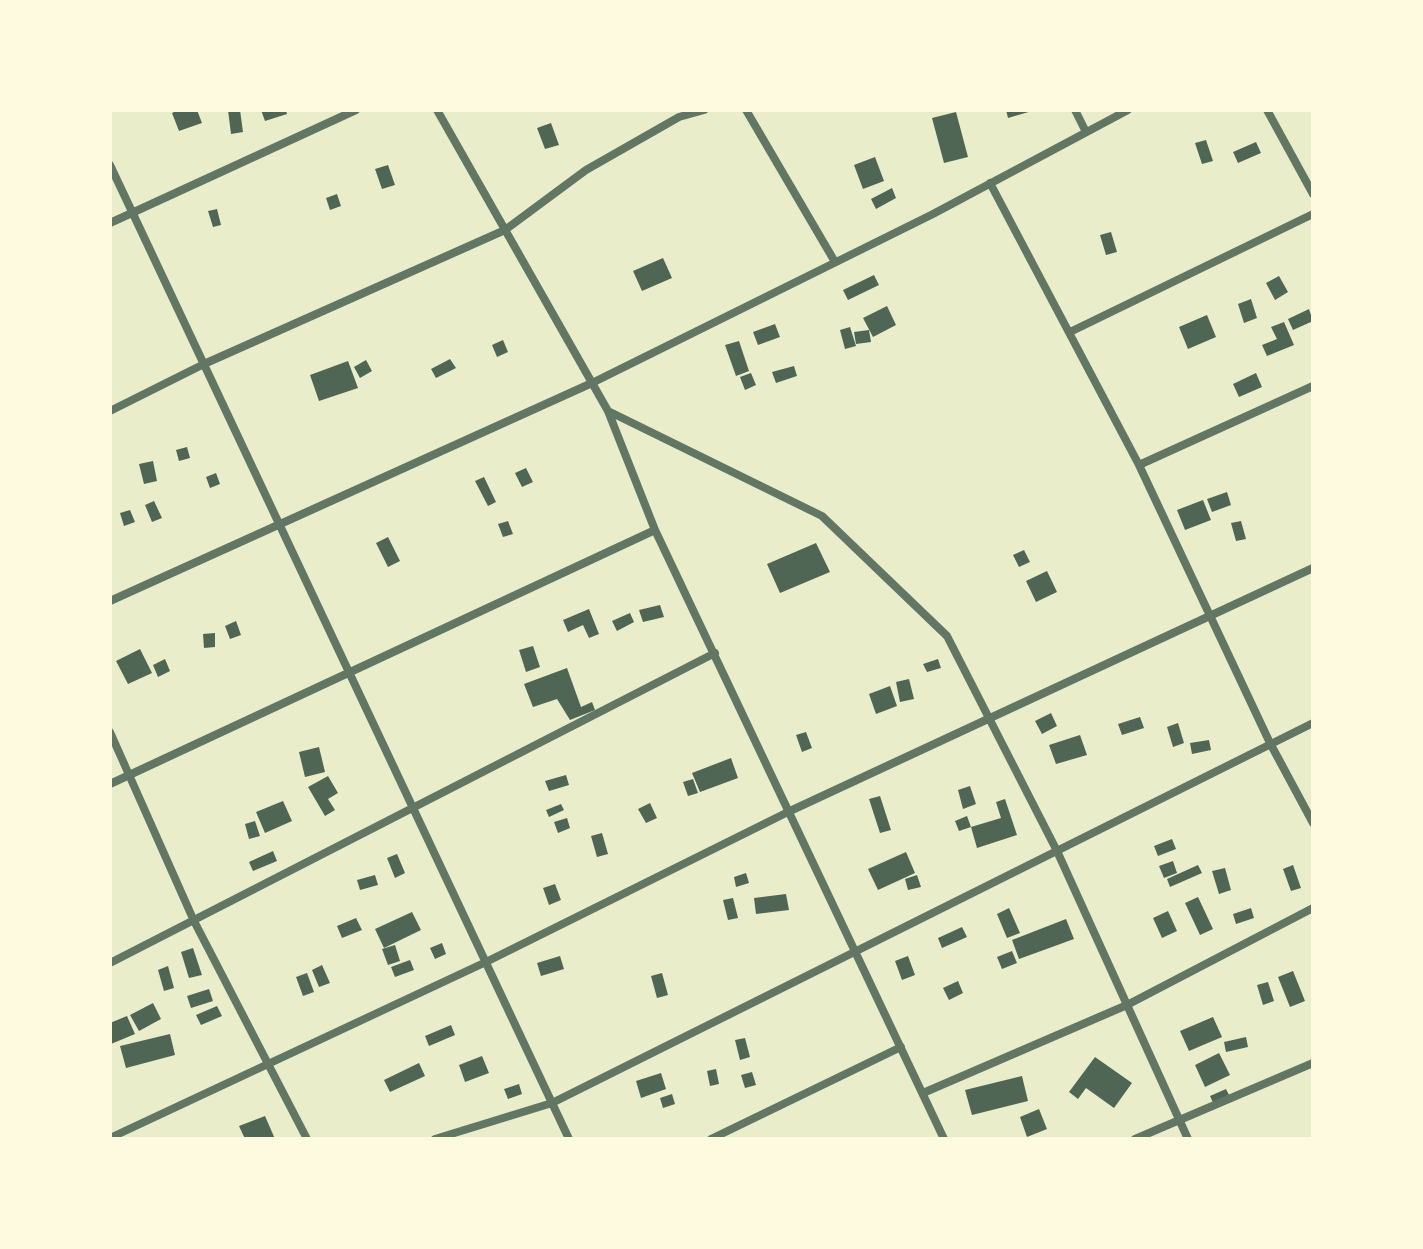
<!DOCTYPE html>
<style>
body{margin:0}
#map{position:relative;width:1423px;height:1249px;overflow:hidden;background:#e9edc9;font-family:Jost,sans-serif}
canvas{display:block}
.frame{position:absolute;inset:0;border:112px solid #fefae0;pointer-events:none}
</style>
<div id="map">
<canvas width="1423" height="1249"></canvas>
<div class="frame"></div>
</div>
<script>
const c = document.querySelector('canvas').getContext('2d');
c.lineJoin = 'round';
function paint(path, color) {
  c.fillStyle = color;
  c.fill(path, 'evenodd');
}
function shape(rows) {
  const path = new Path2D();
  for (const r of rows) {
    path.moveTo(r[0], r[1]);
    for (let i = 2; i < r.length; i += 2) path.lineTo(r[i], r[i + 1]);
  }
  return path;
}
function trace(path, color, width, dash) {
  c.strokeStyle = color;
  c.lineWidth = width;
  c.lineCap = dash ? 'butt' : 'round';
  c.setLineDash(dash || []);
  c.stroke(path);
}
const building = shape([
 [178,110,197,110,202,123,179,131,172,113],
 [228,110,240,110,243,132,231,134],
 [261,110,286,110,287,114,265,121],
 [1006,110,1031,110,1032,111,1008,118],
 [956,112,968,157,944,163,932,118],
 [551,123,559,145,545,149,537,128],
 [1206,140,1213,161,1202,164,1195,143],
 [1256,142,1261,153,1238,163,1233,152],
 [875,157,884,181,863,189,854,165],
 [388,165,395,185,382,189,375,169],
 [892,188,896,198,876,209,871,199],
 [337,194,341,206,330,210,326,198],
 [217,209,221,225,213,227,208,211],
 [1111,232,1117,252,1106,255,1100,235],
 [663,258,672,278,642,291,633,271],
 [874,275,879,285,848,300,843,290],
 [1279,276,1288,292,1275,300,1266,283],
 [1251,299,1257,318,1244,323,1238,304],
 [887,306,896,325,873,337,863,318],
 [1309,309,1313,321,1293,330,1288,319],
 [1207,315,1216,337,1188,349,1179,327],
 [1284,322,1294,345,1267,356,1262,345,1277,339,1271,327],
 [775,324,780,337,758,345,753,332],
 [850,327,856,346,845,349,840,330],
 [869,330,871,342,856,344,854,332],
 [503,340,508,352,497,357,492,345],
 [739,341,749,371,736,376,725,345],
 [450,359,456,368,436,378,431,369],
 [366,360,372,371,360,378,354,367],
 [348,361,358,388,319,401,310,375],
 [794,366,797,376,776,383,772,372],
 [751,373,756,385,745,390,740,377],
 [1256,373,1262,387,1239,397,1233,384],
 [187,447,190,458,179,461,176,450],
 [153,461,157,481,144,484,139,464],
 [526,468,533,482,522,487,515,473],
 [216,473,220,484,210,488,206,477],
 [484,477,496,502,488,506,475,481],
 [1227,492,1231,505,1212,512,1207,499],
 [1203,500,1211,520,1185,530,1177,510],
 [154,501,162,518,152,522,145,505],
 [130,510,135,522,124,526,120,513],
 [508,521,513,534,503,537,498,524],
 [1241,521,1246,539,1236,541,1231,523],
 [388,537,400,561,388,567,376,543],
 [816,543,830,572,780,593,767,564],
 [1024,550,1030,562,1019,567,1013,555],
 [1047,571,1057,592,1036,602,1026,581],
 [660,605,664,617,643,622,639,610],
 [589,609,599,634,589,638,583,625,568,632,563,620],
 [630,613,634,622,617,631,612,621],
 [236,621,241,635,230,639,225,626],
 [215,633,215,647,204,648,203,634],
 [533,646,540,667,526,672,519,650],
 [140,649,152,673,128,684,116,661],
 [165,659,170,671,158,677,153,665],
 [938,659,941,668,927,672,923,664],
 [567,668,581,707,592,702,595,710,570,720,557,699,533,707,524,684],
 [909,679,914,699,900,702,896,682],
 [890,686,897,706,876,714,869,694],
 [1051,713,1057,726,1042,734,1035,721],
 [1140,717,1144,728,1122,735,1118,724],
 [1178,723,1184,743,1173,747,1167,727],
 [806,732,812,748,802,752,796,735],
 [1080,735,1087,755,1056,764,1049,745],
 [1209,740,1211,750,1192,754,1190,743],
 [319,747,325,772,305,777,299,752],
 [731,758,738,778,700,792,692,773],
 [566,775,569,785,549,791,545,781],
 [328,776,338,793,328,799,335,810,325,816,308,787],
 [693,779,698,793,688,796,683,782],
 [970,786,976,804,963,809,958,790],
 [880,796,891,830,880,833,869,799],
 [1005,799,1017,835,977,848,971,827,1001,818,996,802],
 [283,801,292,821,265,833,256,812],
 [650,803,657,818,646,823,638,809],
 [561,804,564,810,549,817,546,810],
 [967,816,971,827,959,831,955,821],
 [567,818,570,828,558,833,554,822],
 [255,821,260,836,249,839,245,824],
 [602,833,608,854,597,857,591,836],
 [1172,839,1176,849,1158,856,1154,846],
 [273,851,277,861,253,871,249,862],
 [906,852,915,873,878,890,868,869],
 [397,854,405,873,395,878,387,858],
 [1173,861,1177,873,1164,878,1159,866],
 [1198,865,1202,873,1170,887,1167,879],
 [1293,865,1301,888,1291,891,1283,869],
 [1225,868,1231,890,1219,894,1212,871],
 [746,873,749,883,736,887,734,877],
 [375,875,378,885,360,890,357,880],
 [917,875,921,887,908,890,905,879],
 [555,884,561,900,549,905,543,888],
 [786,894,789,910,756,914,754,898],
 [1198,897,1213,929,1200,935,1185,903],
 [733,898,738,918,728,920,723,900],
 [1009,908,1020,933,1007,938,997,914],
 [1251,908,1254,918,1236,924,1233,914],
 [1168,911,1177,931,1162,938,1153,918],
 [412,912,421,930,384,948,375,929],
 [356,918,362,930,342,938,337,926],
 [1066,919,1074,939,1019,959,1012,940],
 [962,927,967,937,942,948,938,938],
 [442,943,446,954,435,959,430,948],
 [395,945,400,961,388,965,382,949],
 [193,948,202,975,189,978,181,952],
 [1012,951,1017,963,1002,969,997,957],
 [560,956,564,969,541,976,537,963],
 [908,956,915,975,902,980,895,961],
 [410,960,414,970,395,977,391,967],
 [322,965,330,983,319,987,312,970],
 [168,966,174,988,164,991,158,970],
 [1293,971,1305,1001,1290,1007,1278,977],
 [307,973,314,992,303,996,296,977],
 [662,973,668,995,657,998,651,976],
 [958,981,963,993,949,1000,943,988],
 [1268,982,1274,1001,1263,1005,1257,985],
 [209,989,213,1001,191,1008,187,996],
 [153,1003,161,1019,139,1031,130,1015],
 [217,1006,222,1016,201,1025,196,1015],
 [127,1016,135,1034,111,1044,110,1023],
 [1213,1017,1222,1037,1189,1051,1180,1031],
 [451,1025,455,1035,429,1046,425,1036],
 [170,1034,175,1055,126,1068,120,1046],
 [1246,1037,1248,1047,1226,1052,1224,1042],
 [745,1038,750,1057,740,1060,735,1040],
 [1219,1053,1230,1075,1205,1087,1195,1065],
 [482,1056,489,1073,465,1082,459,1065],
 [1095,1057,1132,1083,1114,1108,1086,1088,1078,1099,1069,1092],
 [419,1063,425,1076,390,1092,384,1080],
 [716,1069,719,1084,710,1086,707,1071],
 [752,1072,756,1085,745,1088,741,1075],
 [661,1073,666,1089,641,1098,636,1081],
 [1022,1076,1028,1101,972,1115,965,1090],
 [519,1084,522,1094,508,1099,504,1089],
 [1226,1089,1231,1099,1215,1107,1210,1096],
 [672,1094,675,1104,663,1108,660,1098],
 [1039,1109,1047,1129,1027,1137,1020,1117],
 [265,1116,275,1139,245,1139,239,1126]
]);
const minor = shape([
 [437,110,608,411,655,530,944,1139],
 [746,110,835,262],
 [1075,110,1086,132],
 [1267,110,1313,194],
 [110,165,569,1139],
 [990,183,1139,465,1270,743,1313,823],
 [110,223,356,110],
 [1070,332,1313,214],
 [110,411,204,364,505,230,586,170,679,117,704,110],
 [608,411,822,516,947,636,1057,851,1188,1139],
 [1139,465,1313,386],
 [110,601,592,383,933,214,1128,110],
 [110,732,194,921,307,1139],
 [110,784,655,530],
 [110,963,715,653],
 [923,1093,1127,1005,1313,908],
 [110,1138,486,962,790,811,1313,568],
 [435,1139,552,1103,1313,723],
 [711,1139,901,1047],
 [1135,1139,1313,1063]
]);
paint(building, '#4f6655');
trace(minor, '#617663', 8);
</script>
